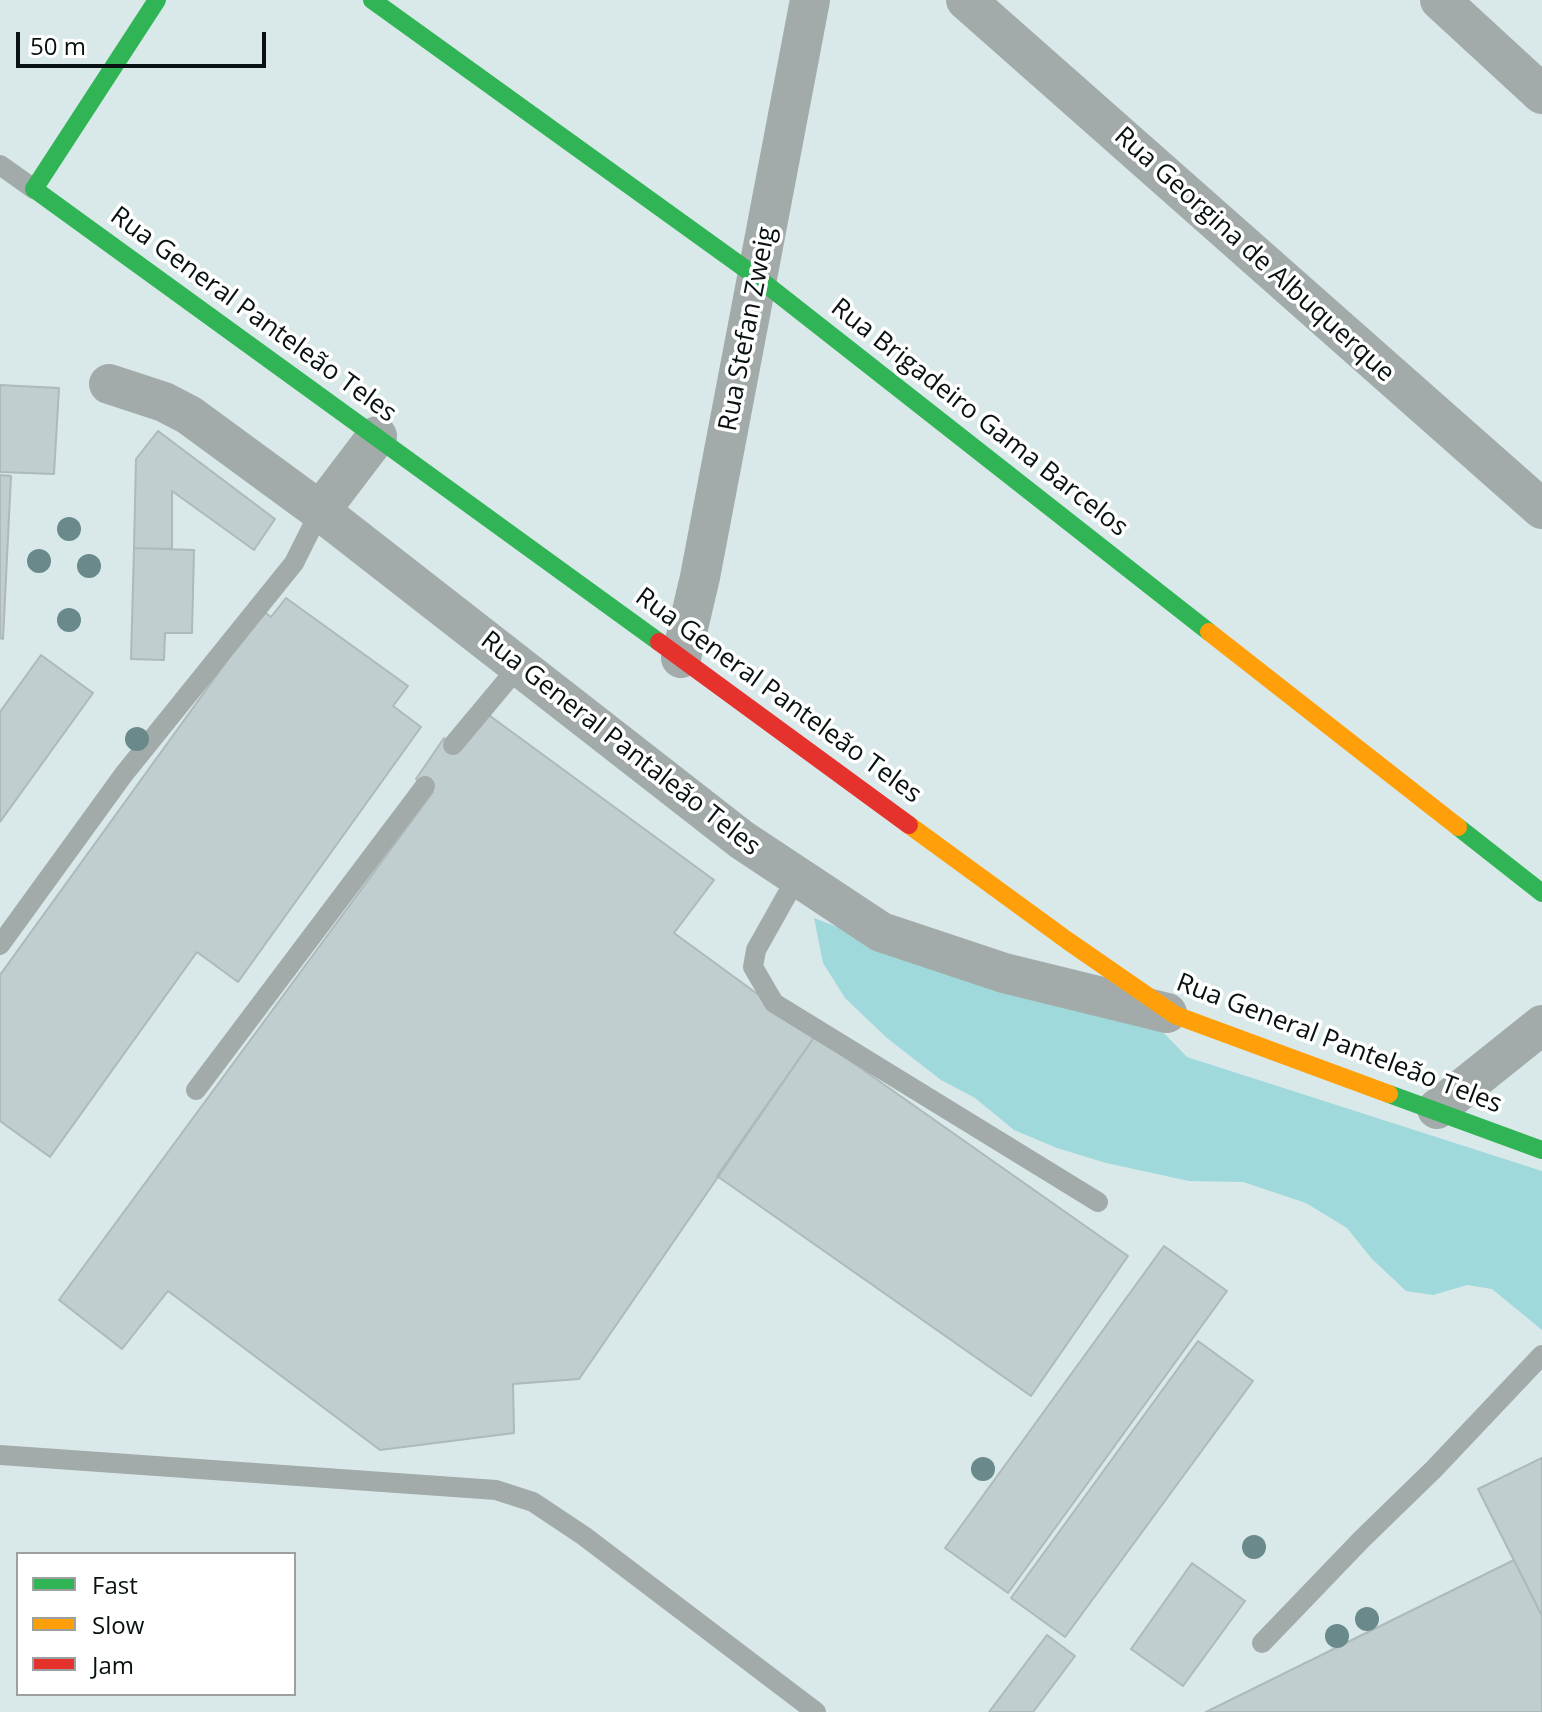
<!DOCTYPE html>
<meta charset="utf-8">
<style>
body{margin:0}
#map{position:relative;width:1542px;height:1712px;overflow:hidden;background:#d9e9ea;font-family:"Open Sans",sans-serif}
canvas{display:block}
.legend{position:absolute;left:16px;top:1552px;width:280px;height:144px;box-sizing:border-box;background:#fff;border:2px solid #9ca0a0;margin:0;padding:10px 14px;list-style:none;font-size:24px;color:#081212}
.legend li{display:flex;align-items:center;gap:16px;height:40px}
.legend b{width:40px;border:2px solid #9ca0a0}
.scale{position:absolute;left:16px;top:32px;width:250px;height:36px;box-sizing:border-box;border:4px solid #081212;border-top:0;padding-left:10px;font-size:24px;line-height:28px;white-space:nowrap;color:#081212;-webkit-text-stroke:6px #fff;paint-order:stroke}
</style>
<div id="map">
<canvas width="1542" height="1712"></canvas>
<ul class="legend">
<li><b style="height:10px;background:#30b455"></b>Fast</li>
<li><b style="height:10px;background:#ff9f0a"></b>Slow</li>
<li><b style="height:10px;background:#e5322d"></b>Jam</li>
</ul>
<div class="scale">50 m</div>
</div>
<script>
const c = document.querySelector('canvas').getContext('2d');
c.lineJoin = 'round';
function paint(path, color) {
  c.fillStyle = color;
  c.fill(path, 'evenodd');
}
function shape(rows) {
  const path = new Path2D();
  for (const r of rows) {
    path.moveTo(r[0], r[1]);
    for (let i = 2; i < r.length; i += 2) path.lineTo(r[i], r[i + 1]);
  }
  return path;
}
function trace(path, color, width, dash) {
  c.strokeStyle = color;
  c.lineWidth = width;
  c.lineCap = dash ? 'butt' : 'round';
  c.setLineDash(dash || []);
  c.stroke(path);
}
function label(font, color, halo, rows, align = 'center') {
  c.font = font + ' "Open Sans",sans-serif';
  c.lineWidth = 7;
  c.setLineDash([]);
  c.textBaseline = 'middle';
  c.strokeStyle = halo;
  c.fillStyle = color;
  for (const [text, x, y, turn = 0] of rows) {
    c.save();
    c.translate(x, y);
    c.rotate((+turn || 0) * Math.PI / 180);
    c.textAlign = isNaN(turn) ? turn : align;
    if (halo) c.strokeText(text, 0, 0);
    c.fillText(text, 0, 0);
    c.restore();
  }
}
const forest = shape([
 [814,918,932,963,1159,1028,1187,1057,1542,1171,1542,1330,1492,1289,1467,1285,1433,1295,1406,1291,1372,1259,1347,1228,1306,1203,1243,1182,1189,1181,1106,1163,1057,1148,1014,1130,975,1098,941,1080,887,1038,845,998,823,963]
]);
const building = shape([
 [0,385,59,388,54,474,0,472,0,385],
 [158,431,275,519,254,550,172,491,172,549,134,548,136,459,158,431],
 [0,475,11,476,3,639,0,638,0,475],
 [134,548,194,550,192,633,165,633,164,660,131,659,134,548],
 [286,598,408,686,393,706,421,727,238,982,197,952,50,1157,0,1121,0,975,263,611,271,617,286,598],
 [41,655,93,693,0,822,0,712,41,655],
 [486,713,714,880,674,933,815,1036,579,1379,513,1384,514,1433,380,1450,168,1291,122,1349,59,1300,433,792,416,779,444,738,458,748,486,713],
 [815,1036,1128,1256,1031,1396,717,1176,815,1036],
 [1164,1246,1227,1291,1008,1593,945,1548,1164,1246],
 [1198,1341,1253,1381,1065,1637,1011,1598,1198,1341],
 [1542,1458,1542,1616,1478,1489,1542,1458],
 [1514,1560,1542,1616,1542,1712,1206,1712,1514,1560],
 [1192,1563,1245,1601,1183,1686,1131,1649,1192,1563],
 [1047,1635,1075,1656,1033,1712,989,1712,1047,1635]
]);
const lane = shape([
 [0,165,34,189],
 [453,745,519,666],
 [797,877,756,950,753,967,774,1003,1098,1202],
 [0,945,124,774,294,563,320,511],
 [196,1090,425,786],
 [0,1455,496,1490,533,1502,584,1536,816,1712],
 [1262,1643,1362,1539,1434,1469,1542,1355]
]);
const street = shape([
 [966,0,1542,509],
 [1440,0,1542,94],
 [109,384,164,402,189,415,320,511,742,840,881,932,1004,973,1167,1013],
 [320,511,377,436],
 [681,658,700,577,810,0],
 [1437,1109,1542,1025]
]);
const fast = shape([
 [157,0,34,189,659,642],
 [372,0,758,278,1209,632],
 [1458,827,1542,893],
 [1389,1094,1542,1150]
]);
const slow = shape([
 [1209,632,1458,827],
 [909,825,1068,941,1175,1015,1389,1094]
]);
const jam = shape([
 [659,642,909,825]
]);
const trees = [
 [69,529],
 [39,561],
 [89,566],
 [69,620],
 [137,739],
 [983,1469],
 [1254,1547],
 [1367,1619],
 [1337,1636]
];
const streetNames = [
 ["Rua Georgina de Albuquerque",1254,255,42],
 ["Rua General Panteleão Teles",253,315,36],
 ["Rua Stefan Zweig",748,329,-79],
 ["Rua Brigadeiro Gama Barcelos",979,418,38],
 ["Rua General Panteleão Teles",778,696,36],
 ["Rua General Pantaleão Teles",620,744,38],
 ["Rua General Panteleão Teles",1339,1044,21]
];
paint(forest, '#a0d9db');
paint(building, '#c1cecf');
trace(building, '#adb9ba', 2);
trace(lane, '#a3aaaa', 20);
trace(street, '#a3aaaa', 40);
trace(fast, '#30b455', 18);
trace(slow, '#ff9f0a', 18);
trace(jam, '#e5322d', 18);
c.fillStyle = '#69898a';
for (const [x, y] of trees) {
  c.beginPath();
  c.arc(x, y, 12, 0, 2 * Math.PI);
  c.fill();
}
label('26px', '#081212', '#fff', streetNames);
</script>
